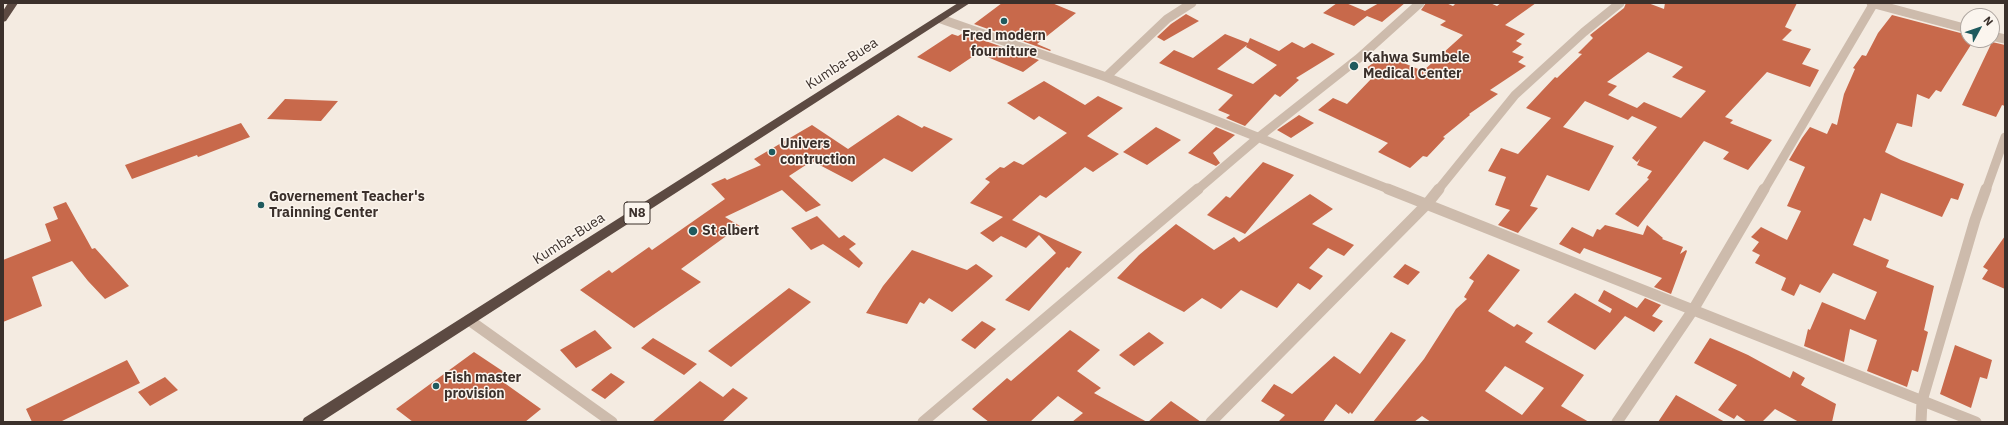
<!DOCTYPE html>
<style>
body{margin:0}
#map{position:relative;width:2008px;height:425px;overflow:hidden;background:#f4ebe1;font-family:"IBM Plex Sans",sans-serif}
canvas{display:block}
.frame{position:absolute;inset:0;border:4px solid #3b302b;pointer-events:none}
.north{position:absolute;left:1960px;top:8px;width:40px;height:40px;box-sizing:border-box;background:#fbf5ee;border:1px solid #aea6a0;border-radius:50%;rotate:50deg;font-size:11px;font-weight:700;line-height:16px;text-align:center;color:#3b302b}
.north::after{content:'';display:block;margin:auto;width:14px;height:18px;background:#1f5a5e;clip-path:polygon(50% 0,100% 100%,50% 72%,0 100%)}
</style>
<div id="map">
<canvas width="2008" height="425"></canvas>
<div class="frame"></div>
<div class="north">N</div>
</div>
<script>
const c = document.querySelector('canvas').getContext('2d');
c.lineJoin = 'round';
function paint(path, color) {
  c.fillStyle = color;
  c.fill(path, 'evenodd');
}
function shape(rows) {
  const path = new Path2D();
  for (const r of rows) {
    path.moveTo(r[0], r[1]);
    for (let i = 2; i < r.length; i += 2) path.lineTo(r[i], r[i + 1]);
  }
  return path;
}
function trace(path, color, width, dash) {
  c.strokeStyle = color;
  c.lineWidth = width;
  c.lineCap = dash ? 'butt' : 'round';
  c.setLineDash(dash || []);
  c.stroke(path);
}
function label(font, color, halo, rows, align = 'center') {
  c.font = font + ' "IBM Plex Sans",sans-serif';
  c.lineWidth = 3;
  c.setLineDash([]);
  c.textBaseline = 'middle';
  c.strokeStyle = halo;
  c.fillStyle = color;
  for (const [text, x, y, turn = 0] of rows) {
    c.save();
    c.translate(x, y);
    c.rotate((+turn || 0) * Math.PI / 180);
    c.textAlign = isNaN(turn) ? turn : align;
    if (halo) c.strokeText(text, 0, 0);
    c.fillText(text, 0, 0);
    c.restore();
  }
}
const building = shape([
 [1002,3,1052,3,1076,13,1037,44,1051,50,1050,51,974,24],
 [1337,3,1346,3,1365,11,1379,3,1405,3,1382,22,1367,16,1354,26,1323,13],
 [1426,3,1446,3,1453,6,1456,3,1490,3,1497,6,1501,3,1536,3,1505,25,1525,34,1516,41,1522,44,1512,52,1524,57,1518,62,1526,66,1490,90,1498,94,1469,114,1470,115,1443,137,1445,138,1427,157,1423,156,1410,168,1378,152,1388,143,1318,110,1333,98,1347,104,1373,77,1364,73,1367,70,1365,69,1384,55,1423,71,1463,35,1440,25,1446,21,1421,10],
 [1626,3,1648,3,1664,9,1665,3,1797,3,1785,27,1792,30,1782,40,1811,49,1802,64,1819,70,1810,87,1767,72,1725,117,1733,120,1730,123,1772,140,1748,170,1723,159,1729,152,1704,141,1638,227,1615,214,1649,179,1647,178,1652,171,1637,165,1640,159,1637,162,1632,158,1657,127,1632,116,1628,120,1585,101,1563,127,1614,146,1589,191,1547,175,1530,206,1538,208,1518,233,1498,225,1510,210,1495,205,1506,177,1488,171,1501,148,1518,154,1551,118,1526,108,1555,77,1557,78,1582,54,1578,53,1593,38,1590,35,1624,8],
 [1648,52,1683,67,1672,77,1706,91,1681,118,1644,102,1637,108,1608,95,1617,86,1607,82],
 [1186,14,1199,21,1164,41,1157,37,1171,24],
 [1892,15,1968,35,1968,40,1974,40,1941,92,1936,90,1929,99,1917,94,1912,127,1897,123,1885,152,1901,160,1964,184,1958,200,1951,198,1942,217,1881,193,1871,221,1864,218,1853,245,1889,260,1886,267,1934,286,1924,330,1928,332,1918,372,1912,370,1907,387,1867,371,1877,340,1850,329,1844,362,1804,346,1808,329,1810,330,1822,302,1865,320,1877,292,1833,273,1820,293,1800,284,1794,296,1781,290,1786,278,1755,263,1760,255,1752,251,1759,242,1751,237,1761,227,1787,240,1801,211,1787,206,1805,167,1789,160,1802,138,1810,127,1827,134,1832,123,1837,125,1844,94,1855,69,1853,68,1862,55,1866,56,1878,33],
 [963,33,1039,60,1023,72,978,53,950,72,917,57,952,34,958,36],
 [1225,34,1248,43,1250,38,1279,51,1292,42,1304,48,1312,43,1335,54,1296,78,1299,80,1280,97,1275,94,1245,126,1226,118,1230,115,1218,110,1233,95,1159,63,1174,50,1193,58],
 [1247,45,1246,47,1277,65,1253,84,1217,69],
 [1992,42,2005,45,2005,106,2002,105,1996,117,1962,105],
 [1044,81,1085,105,1098,96,1123,108,1087,136,1119,154,1093,172,1085,167,1046,198,1040,195,1012,220,1082,252,1069,268,1067,267,1029,311,1005,300,1056,253,1039,235,1026,248,1001,236,993,242,980,233,1003,217,970,203,990,182,985,179,1000,167,1004,168,1014,161,1023,165,1067,133,1039,116,1034,120,1007,103],
 [285,99,338,101,321,121,267,119],
 [898,115,922,128,924,126,931,129,953,139,912,172,884,158,852,182,812,161,789,176,821,205,806,212,782,190,725,217,740,226,681,269,701,282,634,328,580,290,609,270,612,273,649,247,652,250,725,199,711,184,725,178,727,180,761,165,754,159,812,125,848,149],
 [1299,115,1314,123,1291,138,1277,130],
 [241,123,250,137,198,157,197,155,132,179,125,165],
 [1156,127,1181,140,1147,165,1123,152],
 [1216,127,1235,135,1213,153,1220,163,1216,166,1188,153],
 [1263,162,1294,175,1245,234,1207,215,1226,196,1230,198],
 [1310,194,1333,209,1312,224,1354,245,1344,256,1328,248,1309,268,1323,276,1310,290,1298,283,1277,308,1241,290,1221,309,1202,298,1184,312,1117,278,1139,255,1176,224,1214,250,1234,237,1239,242],
 [66,202,92,249,95,248,129,286,105,299,88,281,72,261,32,277,42,306,3,322,3,260,51,241,45,224,58,219,53,207],
 [817,216,839,238,844,235,856,244,849,249,863,263,859,268,823,244,811,250,791,228],
 [1605,225,1643,235,1647,225,1663,238,1662,239,1683,247,1680,254,1686,250,1687,251,1671,294,1654,287,1662,278,1584,248,1580,254,1559,244,1572,227,1593,237,1597,229,1600,230],
 [2005,236,2005,289,1982,279,1988,270,1983,267],
 [912,250,967,270,976,264,993,276,952,312,929,298,924,304,920,302,907,324,866,313,883,286],
 [1488,254,1520,270,1488,311,1514,327,1517,324,1533,333,1525,342,1584,375,1561,406,1589,422,1431,422,1422,416,1414,422,1373,422,1424,359,1456,309,1467,299,1464,297,1474,281,1469,278],
 [1505,366,1544,388,1522,415,1485,391],
 [1405,264,1420,272,1408,285,1393,277],
 [789,288,811,302,731,367,708,351],
 [1604,290,1637,308,1645,298,1661,305,1652,316,1663,321,1654,332,1625,316,1595,350,1547,322,1575,293,1610,313,1612,309,1598,301],
 [982,321,996,329,975,349,961,340],
 [595,330,612,348,576,368,560,350],
 [1070,330,1100,350,1077,371,1101,388,1094,393,1147,422,1072,422,1083,413,1058,396,1030,422,989,422,972,409,1007,378,1011,381],
 [1149,332,1164,343,1134,366,1119,355],
 [1391,332,1406,340,1352,414,1350,412,1349,414,1336,404,1323,422,1278,422,1285,415,1261,401,1274,384,1292,394,1334,356,1360,374],
 [653,338,697,364,684,375,641,348],
 [1710,338,1748,355,1790,378,1793,371,1805,378,1801,385,1836,404,1832,422,1799,422,1775,409,1762,422,1747,422,1737,415,1734,419,1718,410,1737,385,1694,363],
 [1955,345,1992,360,1987,379,1980,377,1971,408,1940,394],
 [474,352,510,376,503,382,541,409,525,422,413,422,396,409],
 [127,360,140,383,60,422,32,422,26,409],
 [611,373,625,382,605,399,591,390],
 [165,377,178,390,150,406,138,392],
 [700,381,723,397,733,388,748,398,722,422,652,422],
 [1676,395,1725,422,1658,422],
 [1171,401,1201,422,1148,422]
]);
const minorFar1 = shape([
 [1871,3,1968,29],
 [941,19,1106,77,1391,190],
 [1992,36,2005,39],
 [1106,77,1167,19,1192,3],
 [1197,190,1259,137,1359,58,1420,3],
 [1438,190,1515,95,1584,32,1620,3],
 [1764,190,1874,3],
 [1986,190,2005,137]
]);
const minor = shape([
 [1388,189,1976,422],
 [469,320,612,422],
 [923,422,1198,189],
 [1211,422,1427,204,1439,189],
 [1617,422,1693,310,1764,189],
 [1921,422,1922,401,1975,220,1986,189]
]);
const highway = shape([
 [8,3,18,3,6,21,3,22,3,11,8,3],
 [958,3,970,3,321,422,302,422,304,418,958,3]
]);
const markers = [
 [1004,21,4,"#1f5a5e"],
 [1354,66,5,"#1f5a5e"],
 [772,152,4,"#1f5a5e"],
 [261,205,4,"#1f5a5e"],
 [693,231,5,"#1f5a5e"],
 [436,386,4,"#1f5a5e"]
];
const shields = [
 [637,213,26]
];
const shieldNames = [
 ["N8",637,213]
];
const poiNames = [
 ["Fred modern",1004,36,"center"],
 ["fourniture",1004,52,"center"],
 ["Kahwa Sumbele",1363,58],
 ["Medical Center",1363,74],
 ["Univers",780,144],
 ["contruction",780,160],
 ["Governement Teacher's",269,197],
 ["Trainning Center",269,213],
 ["St albert",702,231],
 ["Fish master",444,378],
 ["provision",444,394]
];
const streetNames = [
 ["Kumba-Buea",842,64,-33],
 ["Kumba-Buea",569,239,-33]
];
paint(building, '#c8694b');
trace(minorFar1, '#cdbbac', 9);
trace(minor, '#cdbbac', 11);
paint(highway, '#5c4a42');
for (const [x, y, r, color] of markers) {
  const dot = new Path2D();
  dot.arc(x, y, r, 0, 2 * Math.PI);
  c.fillStyle = color;
  c.fill(dot);
  trace(dot, '#fbf5ee', 1.5);
}
for (const [x, y, w] of shields) {
  const box = new Path2D();
  box.roundRect(x - w / 2, y - 11, w, 22, 3);
  c.fillStyle = '#fbf5ee';
  c.fill(box);
  trace(box, '#3b302b', 1);
}
label('bold 13px', '#3b302b', null, shieldNames);
label('bold 14px', '#3b302b', '#fbf5ee', poiNames, 'left');
label('14px', '#3b302b', '#fbf5ee', streetNames);
</script>
